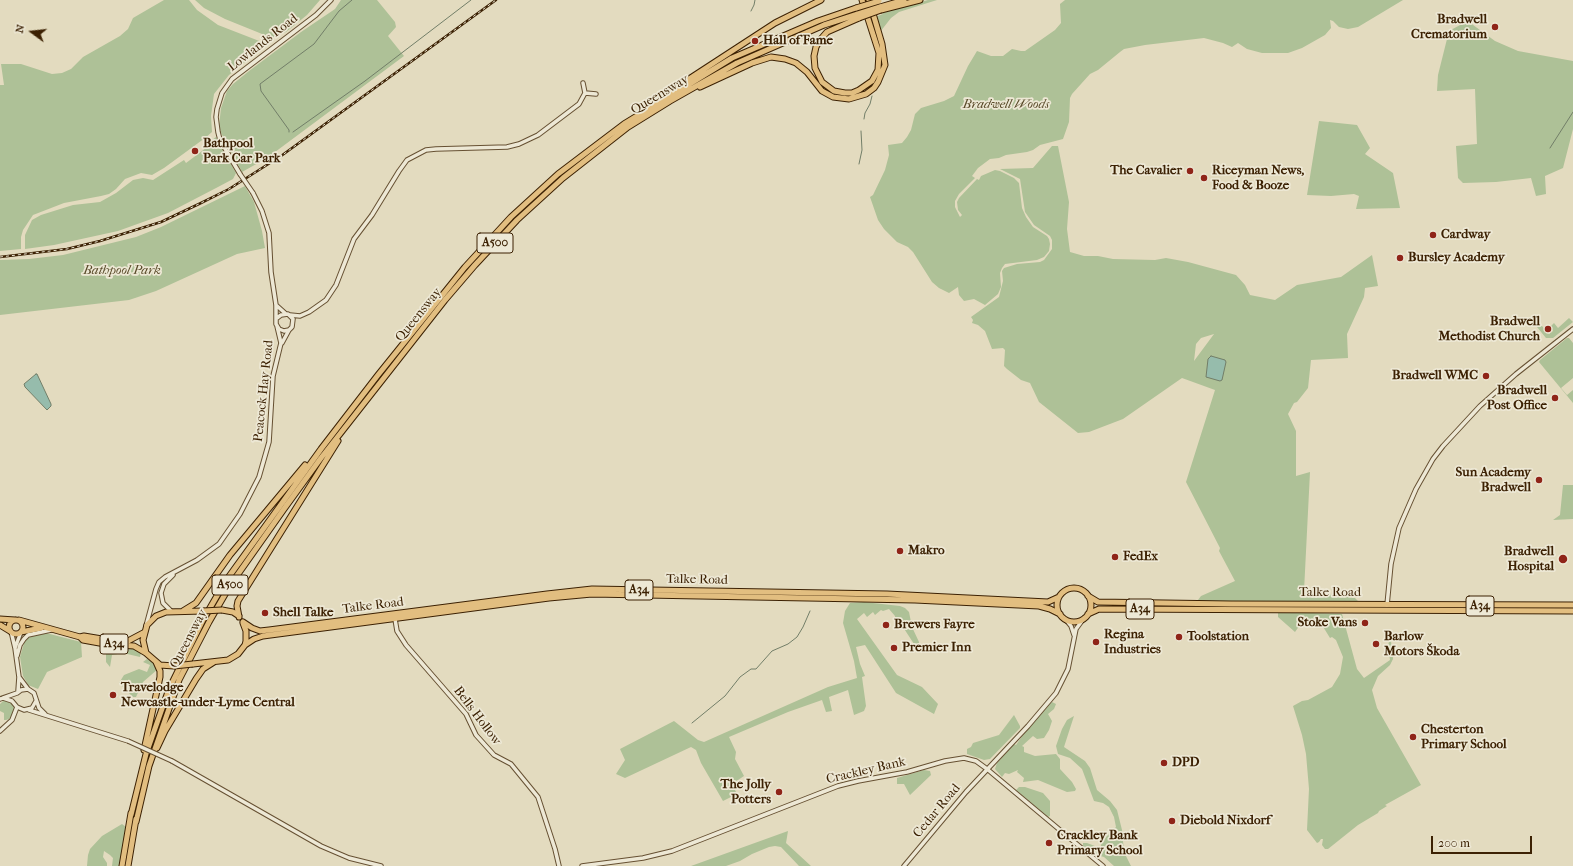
<!DOCTYPE html>
<meta charset="utf-8">
<style>
body{margin:0}
#map{position:relative;width:1573px;height:866px;overflow:hidden;background:#e3dbbf;font-family:"IM FELL French Canon",serif}
canvas{display:block}
.north{position:absolute;left:12px;top:12px;width:40px;height:40px;-webkit-text-stroke:3px #ede8d5;paint-order:stroke;rotate:285deg;font-size:11px;font-weight:700;line-height:16px;text-align:center;color:#3c2103}
.north::after{content:'';display:block;margin:auto;width:14px;height:18px;background:#3c2103;clip-path:polygon(50% 0,100% 100%,50% 72%,0 100%)}
.scale{position:absolute;left:1431px;top:836px;width:101px;height:18px;box-sizing:border-box;border:2px solid #3c2103;border-top:0;padding-left:5px;font-size:12px;line-height:14px;white-space:nowrap;color:#3c2103;-webkit-text-stroke:3px #ede8d5;paint-order:stroke}
</style>
<div id="map">
<canvas width="1573" height="866"></canvas>
<div class="north">N</div>
<div class="scale">200 m</div>
</div>
<script>
const g = document.querySelector('canvas').getContext('2d');
g.lineJoin = 'round';
function fill(path, color) { g.fillStyle = color; g.fill(path, 'evenodd'); }
const shape = rows => new Path2D(rows.map(r => 'M' + r).join(''));
function strokePath(path, color, width, dash) { g.strokeStyle = color; g.lineWidth = width; g.lineCap = dash ? 'butt' : 'round'; g.setLineDash(dash || []); g.stroke(path); }
function drawText(font, color, halo, rows, align = 'center') {
  g.font = font + ' "IM FELL French Canon",serif'; g.lineWidth = 3.5; g.setLineDash([]); g.textBaseline = 'middle'; g.strokeStyle = halo; g.fillStyle = color; for (const [text, x, y, turn = 0] of rows) {
    g.save(); g.translate(x, y); g.rotate((+turn || 0) * Math.PI / 180); g.textAlign = isNaN(turn) ? turn : align; if (halo) g.strokeText(text, 0, 0); g.fillText(text, 0, 0); g.restore();
  }
}
fill(shape([
 [164,0,189,0,197,10,218,25,267,44,229,75,214,94,211,116,212,132,205,138,164,168,152,175,141,173,125,179,116,189,109,194,101,196,64,203,33,215,23,230,21,237,21,249,0,251,0,85,4,85,1,64,21,64,52,74,62,73,71,69,83,57,120,36,128,29,133,18],
 [195,0,320,0,307,15,286,32,272,38,225,19,204,8],
 [341,0,377,0,395,22,396,27,388,36,404,56,267,158,242,172,221,133,219,126,221,108,227,91,233,84,249,71,301,32,335,9],
 [928,0,937,0,899,12,891,18,880,32,875,17,883,14,882,13],
 [1065,0,1403,0,1358,27,1348,29,1339,27,1333,21,1330,20,1331,28,1325,35,1302,48,1288,53,1262,53,1247,49,1238,43,1232,47,1223,43,1204,38,1145,45,1124,49,1120,52,1098,70,1090,74,1072,94,1070,98,1069,122,1063,139,1040,145,1033,150,1027,152,1006,155,999,158,990,159,978,168,972,176,975,178,959,194,955,201,955,207,960,217,962,215,958,210,957,202,959,198,977,179,979,180,981,176,995,170,1000,171,1014,178,1019,183,1022,208,1026,217,1033,227,1047,236,1049,239,1050,244,1049,251,1044,257,1037,260,1005,264,1002,268,1000,273,1001,287,998,294,985,305,974,299,964,301,959,295,958,287,949,293,939,288,932,282,913,252,908,247,897,242,884,229,878,220,870,197,873,195,885,170,889,155,888,145,902,143,907,137,911,130,915,114,921,108,944,101,954,96,968,66,977,51,991,56,1003,56,1012,49,1021,51,1025,51,1055,30,1061,23,1060,4],
 [1469,22,1495,41,1518,51,1573,61,1573,129,1563,168,1545,176,1546,194,1536,196,1531,178,1496,182,1463,183,1458,178,1456,146,1477,144,1475,89,1437,91,1438,75,1449,31,1462,24],
 [1319,121,1357,125,1370,148,1365,154,1393,173,1400,208,1356,209,1359,196,1354,194,1331,196,1307,195],
 [216,137,236,173,233,179,218,187,168,213,118,231,54,245,25,249,25,235,32,220,41,215,73,205,100,202,116,193,133,180,143,178,153,180,184,160,186,163,210,145,208,143],
 [1052,146,1058,146,1069,202,1067,229,1070,252,1084,256,1098,256,1113,259,1155,260,1166,258,1188,262,1236,275,1245,285,1250,295,1275,300,1297,285,1341,277,1372,255,1378,286,1365,288,1364,297,1347,334,1348,358,1311,360,1308,388,1297,402,1294,403,1288,414,1296,431,1296,476,1310,472,1304,591,1355,598,1358,601,1356,603,1350,601,1202,601,1198,600,1201,596,1235,581,1219,551,1220,548,1186,482,1215,390,1182,378,1123,419,1089,432,1078,433,1039,402,1030,383,1021,380,1007,369,1004,366,1005,350,1003,348,992,349,985,331,978,325,972,323,973,320,971,317,999,297,1003,281,1002,271,1004,268,1017,264,1040,262,1044,260,1052,249,1052,240,1050,236,1034,225,1025,212,1020,179,1000,169,1033,168],
 [1214,334,1194,361,1196,344,1201,338],
 [245,186,254,202,262,231,265,248,237,254,156,291,129,300,0,315,0,260,29,259,63,255,136,237,161,227],
 [1569,318,1573,322,1553,338,1546,338,1537,327,1538,326,1542,326,1549,334,1553,331,1550,327,1554,323,1558,328],
 [1567,338,1569,338,1573,343,1573,378,1561,388,1567,395,1573,390,1573,403,1539,362,1540,360],
 [1563,485,1573,485,1573,519,1553,520,1560,515],
 [864,602,900,606,905,608,909,612,912,627,919,642,919,645,916,648,913,645,914,644,901,624,897,624,895,622,895,616,889,609,883,611,881,610,875,615,873,612,867,617,864,613,857,619,897,675,922,687,938,704,934,714,896,693,865,645,856,647,860,664,865,676,862,677,866,706,864,711,854,715,848,690,829,697,832,711,826,712,822,700,788,712,729,737,736,752,735,759,744,776,732,784,737,794,723,801,701,763,696,750,691,747,625,778,616,774,625,760,620,749,674,721,698,740,704,742,828,687,857,678,854,661,843,623,845,611,850,603],
 [1283,612,1342,614,1357,669,1364,678,1390,660,1388,645,1389,642,1391,641,1393,659,1390,665,1378,676,1372,690,1377,708,1421,785,1385,805,1387,806,1379,811,1378,813,1358,825,1328,849,1325,849,1322,845,1323,839,1321,839,1319,842,1317,843,1307,830,1309,789,1306,754,1302,735,1293,706,1302,701,1308,700,1332,687,1340,674,1343,657,1336,640,1332,637,1330,638,1322,625,1302,622,1295,632,1278,617,1278,613],
 [46,633,81,642,82,657,47,672,38,689,28,685,26,681,23,676,20,657,25,640,33,635],
 [99,645,135,649,141,653,140,657,123,653,112,655,110,667,106,662,106,653,102,652],
 [147,659,155,663,158,669,143,682,136,697,133,697,119,683,124,675,139,669,147,672,150,665,143,662],
 [5,699,15,706,16,710,9,719,6,720,4,720,4,713,0,711,0,704],
 [1052,702,1056,704,1054,709,1048,714,1052,721,1049,730,1044,738,1037,739,1033,736,1022,746,1024,747,1024,752,1035,756,1056,754,1060,759,1060,769,1072,782,1076,789,1075,791,1067,792,1038,780,1023,782,1024,778,1017,772,1018,770,1009,774,1005,773,1002,777,995,769,997,763,1014,744,1016,745,1025,732],
 [1014,715,1020,726,1020,728,990,759,984,760,967,754,967,749,971,747,973,743,999,735],
 [1074,716,1064,747,1085,761,1090,768,1097,790,1110,801,1117,810,1122,830,1124,852,1131,866,1114,866,1104,857,1093,854,1083,846,1083,843,1087,843,1100,848,1103,840,1116,827,1114,817,1109,807,1103,803,1094,801,1082,769,1070,758,1058,754,1056,746,1062,729,1067,720],
 [924,770,930,771,931,775,910,795,904,784,897,784,897,778],
 [1019,787,1025,787,1043,793,1050,801,1050,816,1048,817,1016,790],
 [122,824,126,827,119,866,112,866,113,858,110,855,104,851,103,857,107,863,107,866,87,866,88,855,90,849,102,836],
 [788,831,786,843,811,866,799,866,781,847,775,846,769,847,752,854,740,861,726,866,691,866]
]), '#aec197');
const water = shape([
 [1211,356,1225,360,1226,362,1222,380,1220,381,1206,377,1208,359,1211,356],
 [36,374,37,374,51,404,51,406,47,410,25,387,24,384,36,374]
]);
fill(water, '#96bcac');
strokePath(water, '#727e68', 1);
strokePath(shape([
 [751,11,754,5,755,0],
 [864,119,865,113,870,104,872,96],
 [289,132,289,130,261,91,260,84,314,44,339,11,352,0],
 [293,132,365,81,471,0],
 [1550,148,1573,112],
 [859,164,862,150,861,131],
 [692,723,725,696,740,677,751,669,756,669,772,651,788,644,797,637,803,627,810,611]
]), '#727e68', 1);
const minor = shape([
 [585,93,596,94],
 [240,174,220,140,218,132,216,117,217,109,222,93,232,79,316,15,331,0],
 [253,193,262,211,269,233,271,272,276,305,276,324,279,329,284,331,289,330,292,327,293,319,288,314,281,315,277,318],
 [276,305,286,314],
 [290,315,300,316,309,312,326,300,336,285,354,239,372,215,399,171,407,160,426,150,436,149,507,147,519,144,538,135,579,104,585,93,583,83],
 [282,343,289,330],
 [1387,605,1391,564,1399,528,1416,489,1433,459,1443,446,1480,406,1516,374,1573,329],
 [171,611,163,603,161,593,164,584,173,575],
 [395,619,397,631,406,645,466,714,476,735,494,755,511,764,538,797,555,849,559,866],
 [1066,620,1071,626,1074,635],
 [146,626,156,589,159,582,165,577,197,560,219,544,240,514,259,477,269,442,273,376,281,343,277,326],
 [11,631,15,648,19,677,18,691],
 [15,648,21,632],
 [17,656,20,645,24,639,28,635,51,630],
 [19,677,28,689],
 [3,698,12,701,17,707,24,710,32,708,36,701],
 [0,699,17,693,21,690,28,689,34,693,39,708,45,714],
 [29,710,128,741],
 [0,731,12,720,17,707],
 [172,761,321,846,349,858,381,866],
 [582,866,643,858,672,851,838,786,858,781,907,772,945,761,964,758,976,761,987,769,1103,866],
 [904,866,966,792,1028,726,1056,693,1068,669,1076,629,1084,618]
]);
const highway = shape([
 [880,7,904,0],
 [881,10,920,0],
 [859,18,827,32,820,40,816,47,814,56,815,68,822,82,834,91,845,93,852,93,859,90,872,81,878,70,879,53,862,0],
 [700,87,752,63,771,57,785,59,796,63,807,72,822,91,833,97,849,99,866,94,874,88,878,82,885,65,882,44,869,0],
 [669,92,775,23,821,0],
 '1057 605a17 17 0 1 1 34 0a17 17 0 1 1-34 0Z',
 [1088,596,1098,602,1231,604,1573,605],
 [222,610,233,612,239,616],
 [183,611,196,603,230,555,305,465],
 [1088,614,1099,609,1573,611],
 [239,617,237,606,238,601,338,441],
 [0,619,15,620],
 '9 627a7 7 0 1 1 14 0a7 7 0 1 1-14 0Z',
 [19,620,80,637,83,640,105,644,134,646,146,653],
 [243,622,252,628,260,631,269,630,547,594,592,589,887,594,1048,602,1059,597],
 [0,625,10,631],
 [21,632,41,628],
 [80,637,84,636,108,640,128,641,145,632],
 [245,645,254,639,263,636,549,598,592,594,915,600,1039,606,1050,609,1060,614],
 [193,664,228,660,238,654,245,645,246,641,246,631,243,623],
 [174,666,160,665,146,653,143,640,147,625,156,616,166,612,203,611],
 [157,748,165,731,196,679,203,669,214,662],
 [144,750,160,677,160,671,156,662],
 [131,815,146,754,169,689,203,620,225,582,321,449,378,375,465,267,511,217,558,174,624,124,732,58,818,21,856,8],
 [136,822,149,766,179,680,209,622,231,584,284,509,321,458,445,300,475,265,517,220,563,178,628,127,670,101,737,63,824,25,858,14],
 [122,866,131,813],
 [128,866,136,819]
]);
strokePath(minor, '#665032', 5.5);
strokePath(highway, '#3c2103', 7);
strokePath(minor, '#ede8d5', 3.5);
strokePath(highway, '#e2be80', 5);
const rail = shape([
 [0,257,67,249,100,241,161,222,201,203,229,189,281,156,496,0]
]);
strokePath(rail, '#3c2103', 2.5);
strokePath(rail, '#ede8d5', 1, [3]);
const minorBridge = shape([
 [240,174,253,193],
 [128,741,172,761]
]);
const highwayBridge = shape([
 [856,8,879,1],
 [858,14,880,7],
 [859,18,881,10],
 [203,611,222,610],
 [174,666,193,664]
]);
strokePath(minorBridge, '#665032', 5.5, []);
strokePath(highwayBridge, '#3c2103', 7, []);
strokePath(minorBridge, '#ede8d5', 3.5);
strokePath(highwayBridge, '#e2be80', 5);
for (const [x, y, r, color] of [
 [1495,27,4,"#8f2418"],
 [755,41,4,"#8f2418"],
 [195,151,4,"#8f2418"],
 [1190,171,4,"#8f2418"],
 [1204,178,4,"#8f2418"],
 [1433,235,4,"#8f2418"],
 [1400,258,4,"#8f2418"],
 [1548,329,4,"#8f2418"],
 [1486,376,4,"#8f2418"],
 [1555,398,4,"#8f2418"],
 [1539,480,4,"#8f2418"],
 [900,551,4,"#8f2418"],
 [1115,557,4,"#8f2418"],
 [1563,559,5,"#8f2418"],
 [265,613,4,"#8f2418"],
 [1365,623,4,"#8f2418"],
 [886,625,4,"#8f2418"],
 [1179,637,4,"#8f2418"],
 [1096,642,4,"#8f2418"],
 [1376,644,4,"#8f2418"],
 [894,648,4,"#8f2418"],
 [113,695,4,"#8f2418"],
 [1413,737,4,"#8f2418"],
 [1164,763,4,"#8f2418"],
 [779,792,4,"#8f2418"],
 [1172,821,4,"#8f2418"],
 [1049,843,4,"#8f2418"]
]) { const dot = new Path2D(); dot.arc(x, y, r, 0, 2 * Math.PI); g.fillStyle = color; g.fill(dot); strokePath(dot, '#ede8d5', 1.5); }
for (const [x, y, w] of [
 [495,243,36],
 [230,585,36],
 [639,590,28],
 [1480,606,28],
 [1140,609,28],
 [114,644,28]
]) { const box = new Path2D(); box.roundRect(x - w / 2, y - 10, w, 20, 3); g.fillStyle = '#ede8d5'; g.fill(box); strokePath(box, '#3c2103', 1); }
drawText('bold 12px', '#3c2103', null, [
 ["A500",495,243],
 ["A500",230,585],
 ["A34",639,590],
 ["A34",1480,606],
 ["A34",1140,609],
 ["A34",114,644]
]);
drawText('bold 13px', '#3c2103', '#ede8d5', [
 ["Bradwell",1487,20,"right"],
 ["Crematorium",1487,35,"right"],
 ["Hall of Fame",763,41],
 ["Bathpool",203,144],
 ["Park Car Park",203,159],
 ["The Cavalier",1182,171,"right"],
 ["Riceyman News,",1212,171],
 ["Food & Booze",1212,186],
 ["Cardway",1441,235],
 ["Bursley Academy",1408,258],
 ["Bradwell",1540,322,"right"],
 ["Methodist Church",1540,337,"right"],
 ["Bradwell WMC",1478,376,"right"],
 ["Bradwell",1547,391,"right"],
 ["Post Office",1547,406,"right"],
 ["Sun Academy",1531,473,"right"],
 ["Bradwell",1531,488,"right"],
 ["Makro",908,551],
 ["Bradwell",1554,552,"right"],
 ["Hospital",1554,567,"right"],
 ["FedEx",1123,557],
 ["Shell Talke",273,613],
 ["Stoke Vans",1357,623,"right"],
 ["Brewers Fayre",894,625],
 ["Regina",1104,635],
 ["Industries",1104,650],
 ["Toolstation",1187,637],
 ["Barlow",1384,637],
 ["Motors Škoda",1384,652],
 ["Premier Inn",902,648],
 ["Travelodge",121,688],
 ["Newcastle-under-Lyme Central",121,703],
 ["Chesterton",1421,730],
 ["Primary School",1421,745],
 ["DPD",1172,763],
 ["The Jolly",771,785,"right"],
 ["Potters",771,800,"right"],
 ["Diebold Nixdorf",1180,821],
 ["Crackley Bank",1057,836],
 ["Primary School",1057,851]
], 'left');
drawText('13px', '#3c2103', '#ede8d5', [
 ["Lowlands Road",263,43,-38],
 ["Queensway",660,95,-31],
 ["Queensway",419,315,-51],
 ["Peacock Hay Road",264,391,-84],
 ["Talke Road",697,580,1],
 ["Talke Road",1330,593],
 ["Talke Road",373,606,-7],
 ["Queensway",189,639,-62],
 ["Bells Hollow",477,716,53],
 ["Crackley Bank",866,771,-13],
 ["Cedar Road",937,811,-50]
]);
drawText('italic 13px', '#584928', '#ede8d5', [
 ["Bradwell Woods",1006,105],
 ["Bathpool Park",122,271]
]);
</script>
